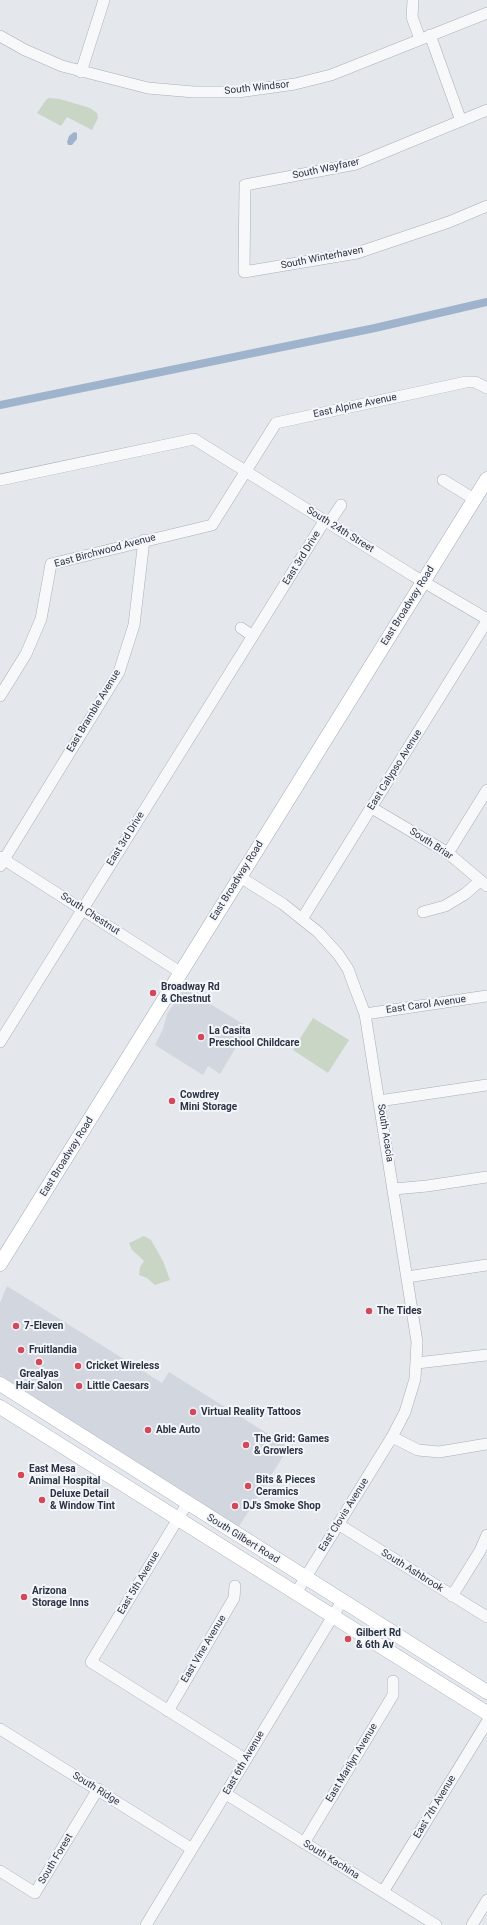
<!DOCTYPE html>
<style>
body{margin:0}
canvas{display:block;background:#e4e7ec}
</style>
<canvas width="487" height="1925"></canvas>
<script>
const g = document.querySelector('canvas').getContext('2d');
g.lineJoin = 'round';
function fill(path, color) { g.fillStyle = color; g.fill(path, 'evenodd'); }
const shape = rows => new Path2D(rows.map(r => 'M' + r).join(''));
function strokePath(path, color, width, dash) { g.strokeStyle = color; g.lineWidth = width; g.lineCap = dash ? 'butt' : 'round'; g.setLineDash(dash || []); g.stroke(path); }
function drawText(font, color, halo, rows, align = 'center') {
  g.font = font + ' Roboto,sans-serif'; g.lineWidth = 4; g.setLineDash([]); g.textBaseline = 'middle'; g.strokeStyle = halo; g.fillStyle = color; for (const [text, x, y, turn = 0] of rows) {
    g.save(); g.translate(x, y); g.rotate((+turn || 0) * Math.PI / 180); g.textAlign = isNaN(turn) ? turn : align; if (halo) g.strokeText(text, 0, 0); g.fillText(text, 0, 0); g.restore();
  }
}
fill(shape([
 [184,988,248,1027,220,1074,208,1066,203,1075,155,1045,163,1029,167,1014],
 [7,1286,162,1383,169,1372,289,1447,238,1528,0,1375,0,1303]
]), '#d2d6de');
fill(shape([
 [49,98,60,99,90,108,97,113,98,118,92,130,67,117,61,126,37,113,46,100],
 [313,1018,349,1040,328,1073,293,1050],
 [144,1236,151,1240,163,1261,170,1280,155,1285,147,1278,139,1275,140,1267,144,1261,132,1250,129,1243]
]), '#c9d6c5');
fill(shape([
 [74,132,77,133,77,139,72,145,68,145,67,142,69,136]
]), '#9fb4cc');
strokePath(shape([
 [0,405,375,328,487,302]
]), '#9fb4cc', 8);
const minor = shape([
 [413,0,412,17,420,39],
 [430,35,461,121],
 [0,36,25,50,62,66,148,88,194,92,238,92,295,84,331,75,487,13],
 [81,72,104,0],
 [487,110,356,164,245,185,244,272,357,253,449,222,487,206],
 [0,480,194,439,412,575,487,619],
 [443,480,474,499],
 [329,523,341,505],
 [241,628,253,636],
 [0,696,26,654,41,619,51,564,212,525,276,423,466,382,475,382,487,388],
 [372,808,448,853,487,886],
 [448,853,487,790],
 [0,857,180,972],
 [0,866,119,672,134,625,144,540],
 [240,877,283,904,318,932,338,954,348,969,355,988,365,1014,417,1342,415,1379,405,1412,392,1437,296,1593],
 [423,912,445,906,465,894,480,881],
 [302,919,487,621],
 [365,1014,487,996],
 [0,1042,325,520],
 [379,1101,487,1085],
 [394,1189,427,1186,487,1177],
 [407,1277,487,1265],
 [417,1363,487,1355],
 [392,1437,418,1450,439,1452,487,1444],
 [187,1504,91,1662,245,1759],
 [338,1524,487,1617],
 [452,1596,480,1551,487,1535],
 [168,1711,234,1598,235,1586],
 [0,1729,192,1849],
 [226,1794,436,1925],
 [304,1843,393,1695,393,1681],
 [0,1871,35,1893,98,1789],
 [383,1892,487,1722],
 [146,1925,342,1601],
 [472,1925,487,1900]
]);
const major = shape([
 [0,1264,487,479],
 [0,1384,487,1692],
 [0,1407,487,1713]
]);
strokePath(minor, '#a9aeb7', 12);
strokePath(major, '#a3abb8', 15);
strokePath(minor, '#f7f8fa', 11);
strokePath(major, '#fff', 14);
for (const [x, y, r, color] of [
 [153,993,4,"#d1495b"],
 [201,1037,4,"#d1495b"],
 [172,1101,4,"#d1495b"],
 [369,1311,4,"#d1495b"],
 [16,1326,4,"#d1495b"],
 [21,1350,4,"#d1495b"],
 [39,1362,4,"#d1495b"],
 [78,1366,4,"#d1495b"],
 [79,1386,4,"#d1495b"],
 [193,1412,4,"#d1495b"],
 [148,1430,4,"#d1495b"],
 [246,1445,4,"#d1495b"],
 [21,1475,4,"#d1495b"],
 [248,1486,4,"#d1495b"],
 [42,1500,4,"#d1495b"],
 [235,1506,4,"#d1495b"],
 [24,1597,4,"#d1495b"],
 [348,1639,4,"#d1495b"]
]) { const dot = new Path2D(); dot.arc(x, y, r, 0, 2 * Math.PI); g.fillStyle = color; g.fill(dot); strokePath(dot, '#f4f6f9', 1.5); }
drawText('10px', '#2b3445', '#f4f6f9', [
 ["South Windsor",257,88,-6],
 ["South Wayfarer",326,169,-12],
 ["South Winterhaven",322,258,-11],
 ["East Alpine Avenue",355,406,-12],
 ["South 24th Street",340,530,32],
 ["East Birchwood Avenue",105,551,-15],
 ["East 3rd Drive",302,558,-58],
 ["East Broadway Road",408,606,-58],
 ["East Bramble Avenue",94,711,-59],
 ["East Calypso Avenue",395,770,-58],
 ["East 3rd Drive",126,839,-58],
 ["South Briar",431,844,33],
 ["East Broadway Road",237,881,-58],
 ["South Chestnut",90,914,33],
 ["East Carol Avenue",426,1005,-8],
 ["South Acacia",385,1133,81],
 ["East Broadway Road",67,1157,-58],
 ["East Clovis Avenue",344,1515,-58],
 ["South Gilbert Road",243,1539,32],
 ["South Ashbrook",412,1571,32],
 ["East 5th Avenue",139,1583,-59],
 ["East Vine Avenue",204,1649,-59],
 ["East 6th Avenue",244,1763,-60],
 ["East Marilyn Avenue",352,1763,-59],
 ["South Ridge",96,1789,32],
 ["East 7th Avenue",435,1807,-59],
 ["South Forest",56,1859,-59],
 ["South Kachina",331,1860,32]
]);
drawText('bold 10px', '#2b3445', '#f4f6f9', [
 ["Broadway Rd",161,987],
 ["& Chestnut",161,999],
 ["La Casita",209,1031],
 ["Preschool Childcare",209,1043],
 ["Cowdrey",180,1095],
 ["Mini Storage",180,1107],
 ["The Tides",377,1311],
 ["7-Eleven",24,1326],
 ["Fruitlandia",29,1350],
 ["Cricket Wireless",86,1366],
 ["Grealyas",39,1374,"center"],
 ["Hair Salon",39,1386,"center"],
 ["Little Caesars",87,1386],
 ["Virtual Reality Tattoos",201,1412],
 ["Able Auto",156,1430],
 ["The Grid: Games",254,1439],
 ["& Growlers",254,1451],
 ["East Mesa",29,1469],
 ["Animal Hospital",29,1481],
 ["Bits & Pieces",256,1480],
 ["Ceramics",256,1492],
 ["Deluxe Detail",50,1494],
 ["& Window Tint",50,1506],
 ["DJ's Smoke Shop",243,1506],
 ["Arizona",32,1591],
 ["Storage Inns",32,1603],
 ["Gilbert Rd",356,1633],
 ["& 6th Av",356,1645]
], 'left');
</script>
